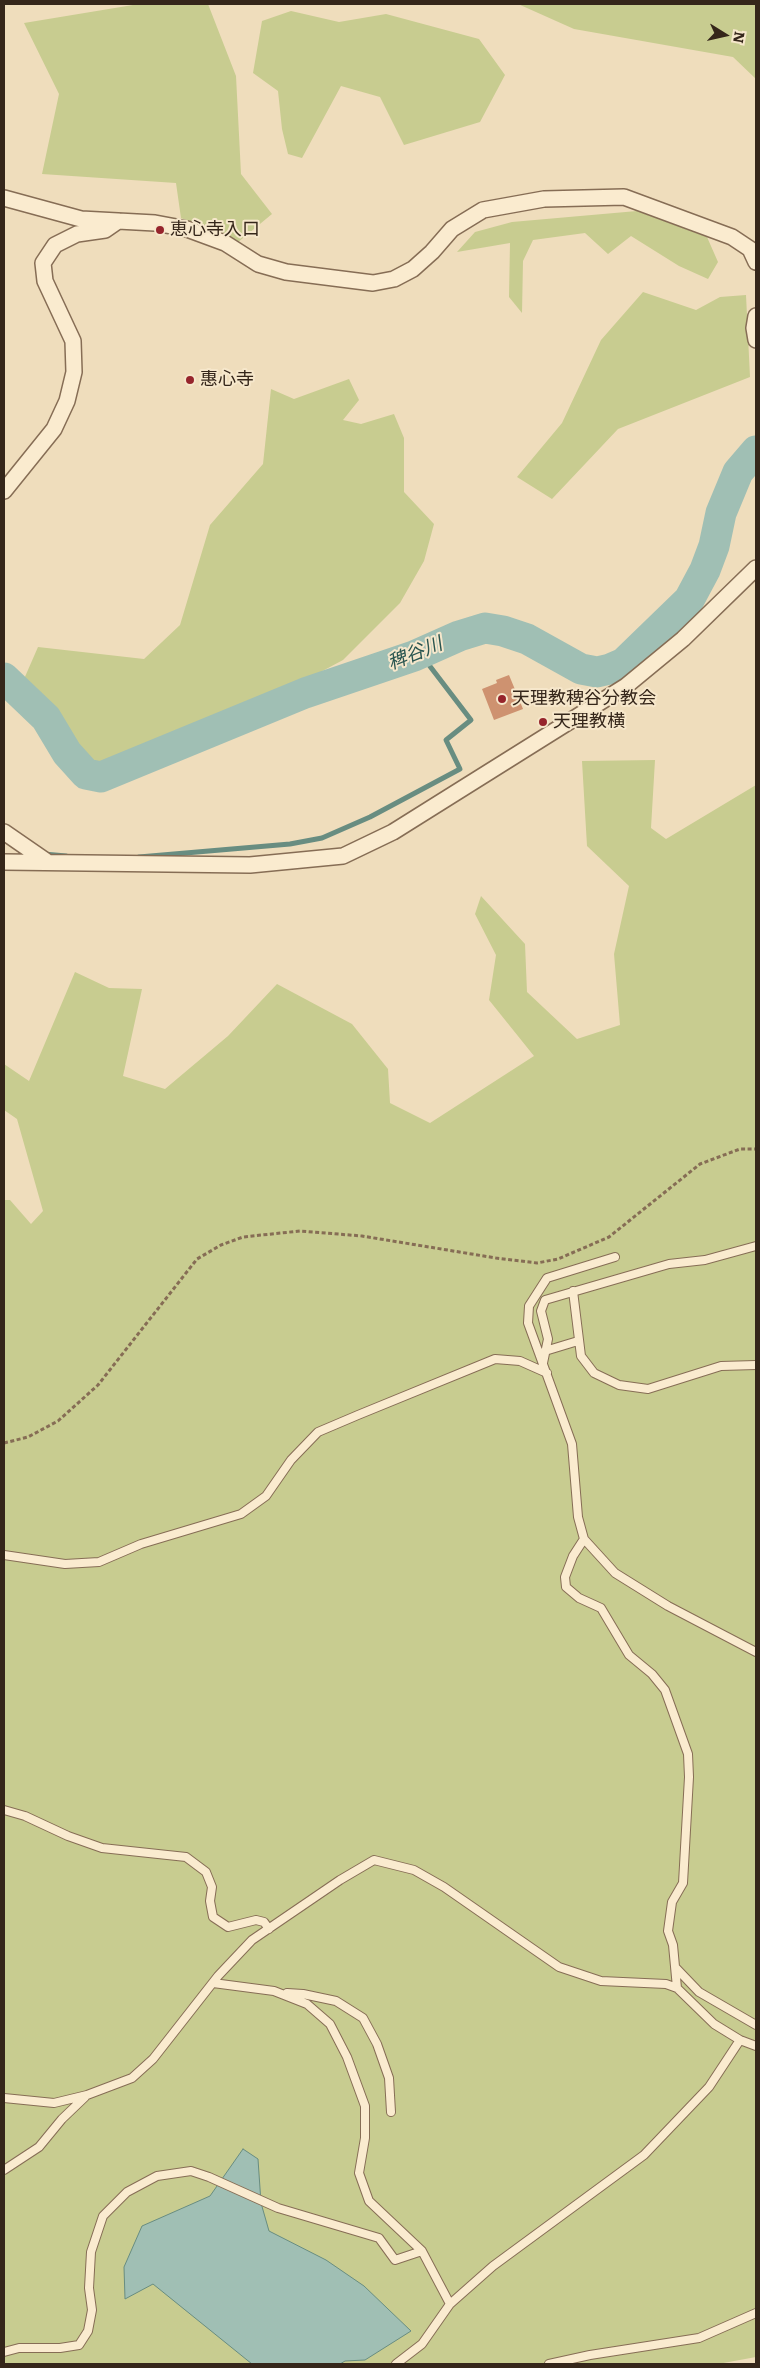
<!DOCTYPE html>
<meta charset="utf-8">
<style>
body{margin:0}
#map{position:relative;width:760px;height:2368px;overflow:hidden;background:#efddbc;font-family:Literata,serif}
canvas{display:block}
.frame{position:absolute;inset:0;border:5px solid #35261a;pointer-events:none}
.north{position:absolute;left:700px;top:10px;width:50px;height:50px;-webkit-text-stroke:4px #f6e7cb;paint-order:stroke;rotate:100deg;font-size:14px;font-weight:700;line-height:20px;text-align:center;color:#35261a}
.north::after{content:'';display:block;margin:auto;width:18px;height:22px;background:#35261a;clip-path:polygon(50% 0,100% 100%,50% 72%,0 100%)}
</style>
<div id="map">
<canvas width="760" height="2368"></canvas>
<div class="frame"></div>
<div class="north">N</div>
</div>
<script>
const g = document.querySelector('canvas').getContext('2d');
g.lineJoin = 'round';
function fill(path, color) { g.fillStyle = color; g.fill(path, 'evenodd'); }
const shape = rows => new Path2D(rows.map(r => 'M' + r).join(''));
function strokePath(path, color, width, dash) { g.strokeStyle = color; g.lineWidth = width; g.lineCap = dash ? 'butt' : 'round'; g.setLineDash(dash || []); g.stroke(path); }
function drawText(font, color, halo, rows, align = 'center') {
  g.font = font + ' Literata,"Noto Sans JP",serif'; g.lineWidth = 4; g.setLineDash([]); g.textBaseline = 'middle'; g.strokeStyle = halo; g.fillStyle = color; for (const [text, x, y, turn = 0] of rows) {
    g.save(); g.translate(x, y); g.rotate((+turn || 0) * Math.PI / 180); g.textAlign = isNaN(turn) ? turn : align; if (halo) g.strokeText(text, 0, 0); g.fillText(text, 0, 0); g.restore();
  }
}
fill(shape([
 [139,4,208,4,236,76,241,174,272,214,237,243,181,218,176,183,42,174,59,94,24,23],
 [518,4,756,4,756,79,733,57,574,29],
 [291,11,339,22,386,14,479,39,505,75,480,122,404,145,380,97,341,86,302,158,288,154,282,129,278,91,253,73,262,21],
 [637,211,707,237,718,262,708,279,679,266,631,236,608,254,585,233,533,240,523,261,522,313,509,297,510,243,457,252,475,232,512,222],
 [643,292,696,310,720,297,746,295,750,377,618,429,552,499,517,477,562,423,601,340],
 [349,379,359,400,343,420,361,424,394,414,404,438,404,492,434,524,424,561,400,603,343,660,300,683,183,736,113,772,65,743,24,679,38,647,144,659,180,625,210,525,263,464,271,389,294,399],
 [655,760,651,828,666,839,756,785,756,2357,718,2364,4,2364,4,1200,10,1200,31,1224,43,1211,17,1119,4,1110,4,1064,29,1081,75,972,109,988,142,989,123,1076,165,1089,228,1036,277,984,352,1024,388,1069,390,1103,430,1123,534,1056,489,1000,496,955,475,914,481,896,525,944,527,992,577,1039,620,1025,614,954,629,886,587,846,582,761]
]), '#c8cc90');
const water = shape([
 [243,2149,258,2159,261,2203,269,2231,326,2260,364,2286,411,2331,365,2360,345,2361,340,2364,252,2364,153,2284,125,2299,124,2267,142,2226,210,2196,243,2149]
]);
fill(water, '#a0bfb4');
strokePath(water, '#688d81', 1);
strokePath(shape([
 [44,854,66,856],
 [139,857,290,844,322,838,370,817,460,769,446,740,471,720,429,665,424,652]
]), '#688d81', 5);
strokePath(shape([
 [4,678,46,718,67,753,86,774,101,777,305,693,414,656,459,636,485,628,503,631,527,639,581,669,597,672,610,669,624,663,689,600,705,570,714,546,721,513,738,472,756,451]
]), '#a0bfb4', 31);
fill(shape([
 [509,675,523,709,494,720,482,689,497,683,496,680]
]), '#ce9270');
const lane = shape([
 [615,1257,547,1278,529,1306,528,1323,572,1444,578,1517,584,1539,615,1573,668,1606,756,1652],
 [573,1291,581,1356,594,1373,619,1385,648,1389,721,1366,756,1365],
 [545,1351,578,1341],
 [543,1363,548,1339,541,1311,545,1300,669,1264,705,1260,756,1246],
 [584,1539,573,1556,565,1577,566,1587,579,1598,601,1608,629,1655,652,1674,665,1690,688,1754,689,1777,683,1883,672,1902,668,1931,673,1945,677,1988],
 [4,1555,65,1564,99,1562,141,1544,241,1514,266,1496,291,1460,318,1432,358,1415,495,1359,520,1361,547,1373],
 [4,1810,25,1816,68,1836,102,1848,186,1857,206,1872,212,1887,210,1901,213,1917,228,1927,256,1920,264,1922,269,1929],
 [676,1968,699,1992,756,2025],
 [213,1983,274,1991,307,2004,330,2024,347,2057,365,2106,365,2138,359,2173,369,2201,422,2251,450,2304],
 [287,1993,303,1994,336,2001,363,2018,377,2044,389,2078,391,2112],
 [4,2098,54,2103,87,2095,132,2078,153,2059,218,1976,252,1940,340,1880,374,1860,414,1870,444,1887,559,1967,601,1981,666,1984,677,1988,714,2024,740,2040,756,2046],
 [4,2170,39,2147,62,2119,85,2097],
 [4,2352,19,2348,60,2348,79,2345,88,2331,92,2310,89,2288,91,2252,103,2216,127,2192,157,2176,191,2171,209,2177,278,2208,379,2238,395,2260,422,2251],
 [396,2364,422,2344,450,2304,493,2266,644,2155,709,2087,740,2040],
 [549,2364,590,2355,699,2338,756,2313]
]);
const street = shape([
 [4,198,81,219,155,223,187,229,225,243,258,264,286,272,373,283,394,279,413,269,432,252,452,229,483,210,544,199,624,197,732,237,750,249,756,262],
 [756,316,754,328,756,340],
 [4,491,54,429,67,401,74,372,73,341,45,281,43,263,55,245,77,234,105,230,118,221],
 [4,832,46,861],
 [4,862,250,865,343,856,393,832,626,686,683,639,756,568]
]);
strokePath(lane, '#866d55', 10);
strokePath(street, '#866d55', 18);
strokePath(shape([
 [4,1443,28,1437,58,1421,98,1385,197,1259,221,1245,243,1237,300,1231,362,1236,496,1258,537,1263,558,1259,609,1237,700,1164,740,1149,756,1149]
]), '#866d55', 3, [4, 2.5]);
strokePath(lane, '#faebcf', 8);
strokePath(street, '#faebcf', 15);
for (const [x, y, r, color] of [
 [160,230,5,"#96242b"],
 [190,380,5,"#96242b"],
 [502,699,5,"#96242b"],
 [543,722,5,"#96242b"]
]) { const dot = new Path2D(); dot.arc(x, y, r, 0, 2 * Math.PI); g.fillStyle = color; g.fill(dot); strokePath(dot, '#f6e7cb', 2); }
drawText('18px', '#35261a', '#f6e7cb', [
 ["恵心寺入口",170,230],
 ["惠心寺",200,380],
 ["天理教稗谷分教会",512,699],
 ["天理教横",553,722]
], 'left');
drawText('italic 19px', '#295550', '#f6e7cb', [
 ["稗谷川",415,654,-22]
]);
</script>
